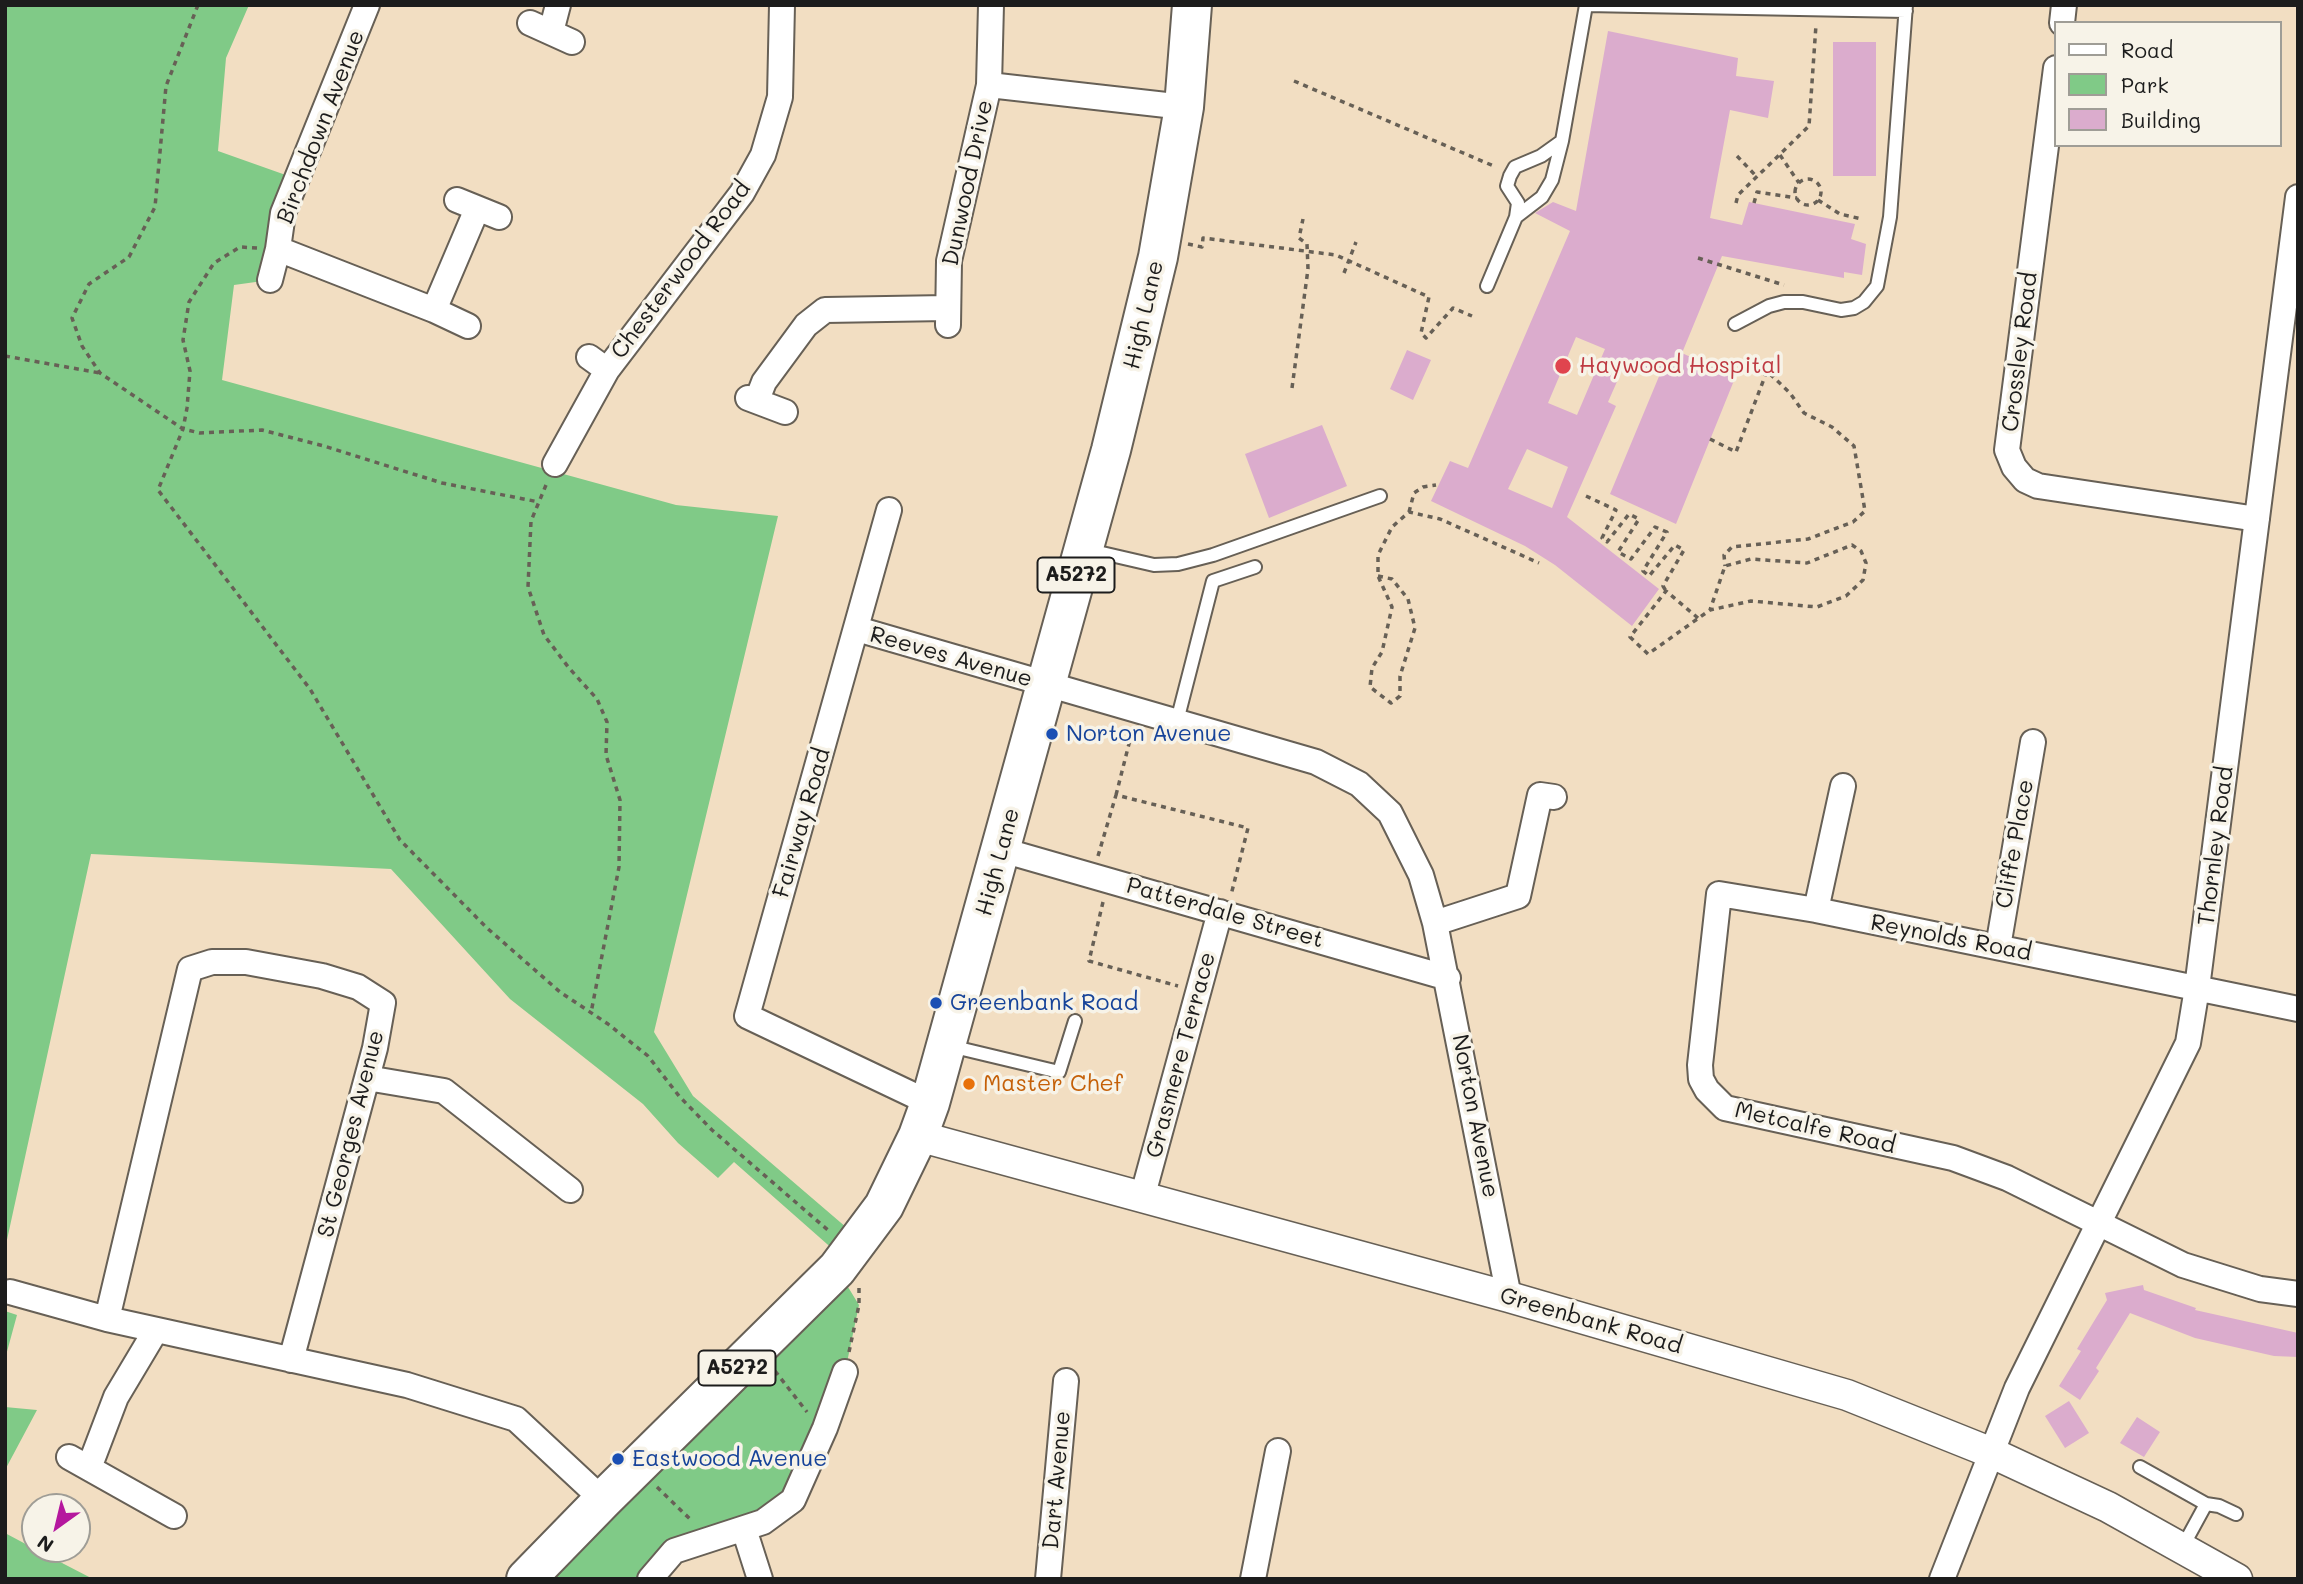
<!DOCTYPE html>
<style>
body{margin:0}
#map{position:relative;width:2303px;height:1584px;overflow:hidden;background:#f2dec2;font-family:Mali,sans-serif}
canvas{display:block}
.frame{position:absolute;inset:0;border:7px solid #1c1c1c;pointer-events:none}
.legend{position:absolute;left:2054px;top:21px;width:228px;height:126px;box-sizing:border-box;background:#f7f3e8;border:2px solid #9f9d96;margin:0;padding:9px 12px;list-style:none;font-size:21px;color:#1c1c1c}
.legend li{display:flex;align-items:center;gap:14px;height:35px}
.legend b{width:35px;border:2px solid #9f9d96}
.north{position:absolute;left:21px;top:1493px;width:70px;height:70px;box-sizing:border-box;background:#f7f3e8;border:2px solid #9f9d96;border-radius:50%;rotate:214deg;font-size:19px;font-weight:700;line-height:28px;text-align:center;color:#1c1c1c}
.north::after{content:'';display:block;margin:auto;width:24px;height:32px;background:#b5179e;clip-path:polygon(50% 0,100% 100%,50% 72%,0 100%)}
</style>
<div id="map">
<canvas width="2303" height="1584"></canvas>
<div class="frame"></div>
<ul class="legend">
<li><b style="height:9px;background:#fff"></b>Road</li>
<li><b style="height:19px;background:#80ca87"></b>Park</li>
<li><b style="height:19px;background:#dbaccd"></b>Building</li>
</ul>
<div class="north">N</div>
</div>
<script>
const g = document.querySelector('canvas').getContext('2d');
g.lineJoin = 'round';
function fill(path, color) { g.fillStyle = color; g.fill(path, 'evenodd'); }
const shape = rows => new Path2D(rows.map(r => 'M' + r).join(''));
function strokePath(path, color, width, dash) { g.strokeStyle = color; g.lineWidth = width; g.lineCap = dash ? 'butt' : 'round'; g.setLineDash(dash || []); g.stroke(path); }
function drawText(font, color, halo, rows, align = 'center') {
  g.font = font + ' Mali,sans-serif'; g.lineWidth = 7; g.setLineDash([]); g.textBaseline = 'middle'; g.strokeStyle = halo; g.fillStyle = color; for (const [text, x, y, turn = 0] of rows) {
    g.save(); g.translate(x, y); g.rotate((+turn || 0) * Math.PI / 180); g.textAlign = isNaN(turn) ? turn : align; if (halo) g.strokeText(text, 0, 0); g.fillText(text, 0, 0); g.restore();
  }
}
fill(shape([
 [5,5,249,5,226,58,218,151,297,179,270,280,234,285,222,380,676,505,778,516,654,1032,693,1096,861,1240,844,1259,734,1162,718,1178,678,1143,643,1104,510,999,391,869,91,854,5,1249],
 [837,1269,859,1305,845,1372,793,1500,674,1551,650,1579,526,1579],
 [5,1311,17,1315,5,1359],
 [5,1407,37,1410,5,1470],
 [5,1533,35,1549,93,1579,5,1579]
]), '#80ca87');
fill(shape([
 [1608,31,1738,58,1736,76,1774,81,1768,118,1730,110,1710,218,1742,225,1749,202,1855,224,1851,239,1866,244,1862,275,1844,272,1844,278,1722,256,1682,353,1735,378,1676,524,1610,494,1660,374,1627,359,1608,402,1616,406,1567,517,1659,589,1632,626,1555,565,1525,546,1431,501,1450,461,1468,468,1570,231,1535,213,1553,202,1576,211],
 [1576,337,1605,349,1577,415,1548,403],
 [1527,449,1568,467,1552,508,1508,489],
 [1833,42,1876,42,1876,176,1833,176],
 [1407,350,1431,360,1413,400,1390,389],
 [1322,425,1347,486,1269,518,1245,454],
 [2143,1285,2144,1290,2196,1308,2195,1310,2298,1333,2298,1357,2274,1356,2195,1338,2130,1313,2096,1368,2099,1371,2080,1400,2059,1386,2081,1351,2077,1349,2107,1300,2105,1293],
 [2069,1401,2089,1433,2065,1448,2045,1416],
 [2137,1417,2160,1432,2144,1457,2120,1443]
]), '#dbaccd');
const service = shape([
 [1586,5,1906,11],
 [1516,217,1542,197,1552,180,1562,141,1586,5],
 [1487,286,1516,217,1518,203,1507,186,1510,176,1515,167,1541,156,1562,141],
 [1735,324,1769,306,1784,302,1803,302,1841,310,1854,308,1864,302,1877,286,1890,217,1906,5],
 [1089,550,1154,565,1178,564,1213,555,1380,496],
 [1177,721,1213,581,1255,567],
 [950,1046,1059,1072,1075,1021],
 [2140,1467,2206,1504],
 [2182,1548,2206,1504,2219,1506,2236,1514]
]);
const minor = shape([
 [530,23,572,42],
 [2062,23,2064,5],
 [551,32,558,5],
 [2056,68,2007,450,2014,467,2025,480,2038,486,2257,519],
 [989,85,991,5],
 [457,200,499,217],
 [278,249,434,310,468,326],
 [270,280,278,249,283,213,367,5],
 [434,310,477,209],
 [948,325,949,261,989,85,1184,107],
 [589,357,607,370],
 [748,398,785,412],
 [757,400,764,382,806,325,825,310,947,308],
 [555,464,607,370,742,193,763,155,780,97,782,5],
 [889,510,747,1016,930,1103],
 [857,629,1316,762,1359,784,1390,813,1421,875,1435,923,1509,1297],
 [1002,850,1448,978],
 [1816,910,1843,786],
 [1435,923,1518,896,1540,795,1554,797],
 [1998,947,2033,742],
 [2298,1009,1816,910,1719,894,1700,1065,1701,1079,1707,1090,1725,1108,1953,1158,2007,1178,2183,1265,2260,1289,2298,1294],
 [367,1078,444,1091,570,1190],
 [1142,1198,1220,912],
 [10,1292,107,1319,407,1385,516,1419,603,1500],
 [107,1319,190,969,212,962,246,962,322,976,358,987,383,1003,375,1048,291,1360],
 [69,1457,174,1516],
 [89,1468,116,1397,156,1330],
 [744,1529,760,1579],
 [650,1579,674,1551,763,1522,793,1500,825,1428,845,1372],
 [1048,1579,1066,1381],
 [1253,1579,1278,1451],
 [1942,1579,2017,1388,2188,1043,2197,988,2298,197]
]);
const tertiary = shape([
 [918,1136,1509,1297,1847,1395,1992,1453,2108,1507,2237,1579]
]);
const primary = shape([
 [526,1579,603,1500,837,1269,884,1206,918,1136,930,1103,1111,450,1158,257,1184,107,1192,5]
]);
strokePath(service, '#676056', 16);
strokePath(minor, '#676056', 28);
strokePath(tertiary, '#676056', 33);
strokePath(primary, '#676056', 42);
strokePath(shape([
 [198,5,166,86,155,207,129,257,89,284,72,318,82,346,100,373,183,429,200,433,262,430,324,446,442,483,539,502],
 [1294,81,1496,167],
 [1780,155,1799,183],
 [1737,156,1757,177],
 '1795 192a13 13 0 1 1 26 0a13 13 0 1 1-26 0Z',
 [1818,200,1840,214,1862,219],
 [1736,203,1738,195,1809,126,1816,25],
 [1754,203,1757,192,1797,198],
 [1188,244,1202,247,1203,238,1336,255,1429,297,1421,333,1426,338,1453,308,1472,316],
 [257,248,240,247,214,263,189,302,183,340,190,371,187,408,183,429,158,490,310,689,400,840,487,928,560,992,608,1024,648,1056,679,1096,712,1130,829,1231],
 [1698,258,1784,285],
 [1344,273,1356,242],
 [5,356,100,373],
 [1292,388,1308,269,1307,244,1299,238,1303,219],
 [1710,439,1736,452,1767,371,1790,393,1804,413,1832,427,1854,446,1865,511,1853,522,1808,539,1732,547,1724,555,1725,566],
 [546,485,531,521,528,587,544,635,569,668,597,699,607,722,606,755,620,800,619,867,591,1013],
 [1586,496,1616,510,1602,538,1607,542,1629,514,1639,519,1618,552,1631,559,1655,527,1667,532,1643,571,1649,576,1675,545,1684,550,1663,586,1666,591],
 [1409,512,1414,493,1423,487,1436,485],
 [1378,576,1392,579,1408,599,1415,628,1400,676,1400,696,1391,703,1370,687,1372,668,1382,652,1392,607,1378,576,1378,555,1392,527,1409,512,1440,519,1539,563],
 [1698,618,1666,591,1630,637,1648,654,1710,610,1751,601,1817,607,1846,596,1863,580,1866,563,1861,551,1852,545,1807,563,1751,559,1725,566,1710,610],
 [1116,795,1132,732],
 [1098,856,1116,795,1248,828,1231,895],
 [1103,902,1089,961,1178,986],
 [849,1352,859,1305,859,1288],
 [775,1371,807,1412],
 [657,1487,692,1521]
]), '#676056', 3.5, [5, 5]);
strokePath(service, '#fff', 12);
strokePath(minor, '#fff', 24);
strokePath(tertiary, '#fff', 30);
strokePath(primary, '#fff', 38);
for (const [x, y, r, color] of [
 [1563,366,9,"#e0444e"],
 [1052,734,7,"#1a4fb4"],
 [936,1003,7,"#1a4fb4"],
 [969,1084,7,"#e8710a"],
 [618,1459,7,"#1a4fb4"]
]) { const dot = new Path2D(); dot.arc(x, y, r, 0, 2 * Math.PI); g.fillStyle = color; g.fill(dot); strokePath(dot, '#f7f3e8', 2.5); }
for (const [x, y, w] of [
 [1076,575,77],
 [737,1368,77]
]) { const box = new Path2D(); box.roundRect(x - w / 2, y - 17.5, w, 35, 5); g.fillStyle = '#f7f3e8'; g.fill(box); strokePath(box, '#1c1c1c', 2); }
drawText('bold 21px', '#1c1c1c', null, [
 ["A5272",1076,575],
 ["A5272",737,1368]
]);
drawText('23px', '#1c1c1c', '#f7f3e8', [
 ["Birchdown Avenue",321,127,-69],
 ["Dunwood Drive",968,183,-78],
 ["Chesterwood Road",681,270,-53],
 ["High Lane",1144,315,-77],
 ["Crossley Road",2020,352,-83],
 ["Reeves Avenue",951,657,16],
 ["Fairway Road",802,823,-74],
 ["Cliffe Place",2015,844,-80],
 ["Thornley Road",2216,846,-83],
 ["High Lane",998,862,-75],
 ["Patterdale Street",1225,913,16],
 ["Reynolds Road",1951,938,11],
 ["Grasmere Terrace",1181,1055,-75],
 ["Norton Avenue",1475,1116,79],
 ["Metcalfe Road",1815,1128,13],
 ["St Georges Avenue",351,1134,-76],
 ["Greenbank Road",1591,1321,16],
 ["Dart Avenue",1057,1480,-85]
]);
drawText('23px', '#be3a42', '#f7f3e8', [
 ["Haywood Hospital",1579,366]
], 'left');
drawText('23px', '#164399', '#f7f3e8', [
 ["Norton Avenue",1066,734],
 ["Greenbank Road",950,1003],
 ["Eastwood Avenue",632,1459]
], 'left');
drawText('23px', '#c56008', '#f7f3e8', [
 ["Master Chef",983,1084]
], 'left');
</script>
